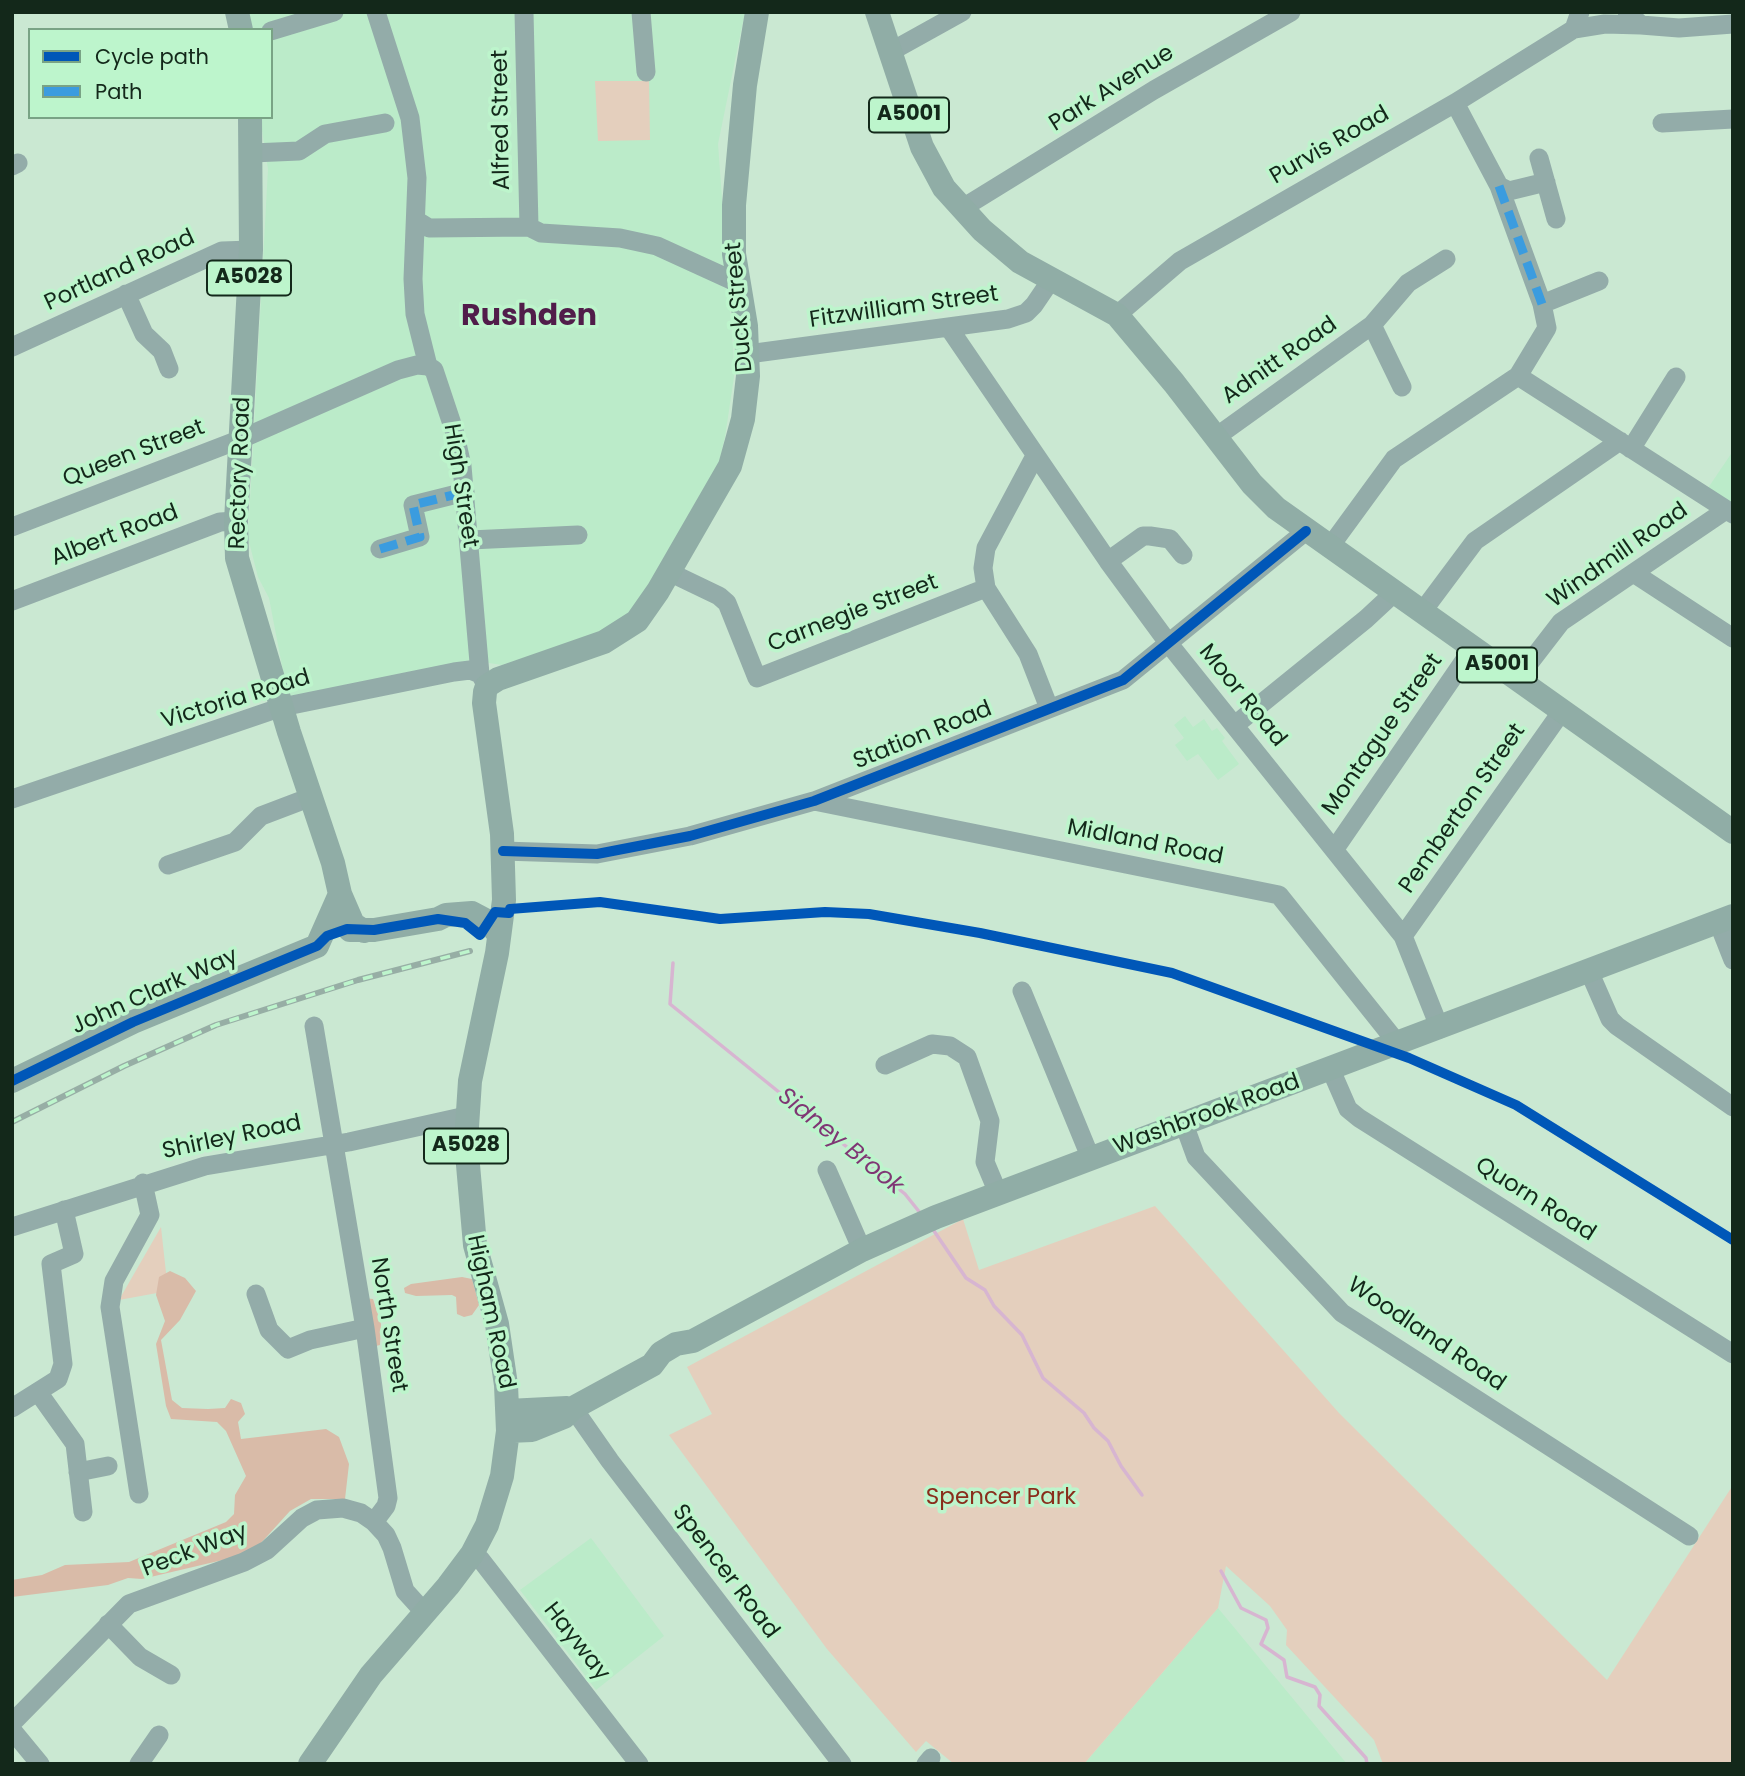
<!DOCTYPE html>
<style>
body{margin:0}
#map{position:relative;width:1745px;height:1776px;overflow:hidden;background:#cae8d2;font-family:Poppins,sans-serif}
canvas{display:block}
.frame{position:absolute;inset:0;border:14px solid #13281a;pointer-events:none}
.legend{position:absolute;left:28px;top:28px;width:245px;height:91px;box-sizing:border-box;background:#bdf5cc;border:2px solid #79a385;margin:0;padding:9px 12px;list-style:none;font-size:21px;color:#13281a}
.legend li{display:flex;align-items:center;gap:14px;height:35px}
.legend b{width:35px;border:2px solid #79a385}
</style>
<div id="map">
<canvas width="1745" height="1776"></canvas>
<div class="frame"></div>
<ul class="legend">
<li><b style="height:9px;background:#0057b8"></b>Cycle path</li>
<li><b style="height:9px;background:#3b9cdf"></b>Path</li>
</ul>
</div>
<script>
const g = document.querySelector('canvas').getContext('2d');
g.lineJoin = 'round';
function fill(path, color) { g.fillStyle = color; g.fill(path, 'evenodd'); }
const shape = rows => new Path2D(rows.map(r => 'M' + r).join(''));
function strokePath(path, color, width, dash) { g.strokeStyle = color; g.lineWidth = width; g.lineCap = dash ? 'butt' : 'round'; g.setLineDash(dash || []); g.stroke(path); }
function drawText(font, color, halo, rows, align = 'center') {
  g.font = font + ' Poppins,sans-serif'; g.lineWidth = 7; g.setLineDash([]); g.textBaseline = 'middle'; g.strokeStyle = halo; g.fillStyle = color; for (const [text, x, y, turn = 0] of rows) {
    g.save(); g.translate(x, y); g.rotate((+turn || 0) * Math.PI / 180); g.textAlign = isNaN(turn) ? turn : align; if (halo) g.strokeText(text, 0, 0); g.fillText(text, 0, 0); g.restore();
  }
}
fill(shape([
 [244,12,745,12,718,144,733,348,734,377,725,437,718,466,640,610,607,631,502,665,470,660,288,697,269,598,258,577,248,538,268,169,260,117,271,117,271,30,247,30],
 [1733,451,1733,504,1708,488],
 [1185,716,1193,727,1204,719,1212,731,1217,728,1225,738,1222,741,1239,764,1218,780,1198,754,1187,761,1175,745,1184,738,1174,725],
 [591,1538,664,1636,596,1690,520,1590],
 [1218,1608,1347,1764,1084,1764]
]), '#bbebc9');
fill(shape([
 [595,81,649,81,650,140,598,141],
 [1155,1206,1339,1413,1607,1680,1733,1485,1733,1764,1383,1764,1374,1740,1286,1645,1287,1630,1270,1606,1226,1566,1218,1608,1084,1764,954,1764,926,1741,916,1752,827,1649,669,1435,712,1414,687,1367,963,1219,979,1270],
 [161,1227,168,1291,119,1300]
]), '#e4cfbd');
fill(shape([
 [170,1271,185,1278,196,1291,180,1320,161,1340,172,1400,182,1408,208,1409,225,1408,231,1399,241,1403,245,1414,238,1422,241,1439,326,1429,339,1437,349,1464,345,1499,311,1499,290,1511,260,1544,244,1555,142,1579,128,1578,108,1585,12,1597,12,1580,42,1575,65,1565,129,1562,226,1522,234,1514,235,1495,246,1476,226,1431,217,1422,171,1419,166,1406,156,1344,165,1321,156,1295,159,1277],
 [462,1277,472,1279,479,1305,472,1315,464,1317,457,1314,456,1297,452,1295,416,1296,405,1293,404,1288,411,1284],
 [363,1298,373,1299,381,1324,380,1345,376,1346]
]), '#d9bba8');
strokePath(shape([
 [673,963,670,1004,905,1194,921,1214],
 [932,1228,966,1278,985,1290,994,1306,1022,1335,1043,1378,1084,1413,1094,1428,1108,1441,1121,1466,1142,1495],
 [1221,1571,1241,1608,1266,1620,1268,1628,1261,1644,1284,1660,1287,1677,1315,1687,1320,1695,1319,1706,1366,1758,1367,1764]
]), '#d7b5d1', 3.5);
strokePath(shape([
 [376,12,410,118,417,178,413,279,415,314,428,366,434,370,454,430,462,466,480,674,487,686],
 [524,12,529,227],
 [641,12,646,72],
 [1627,12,1641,25,1679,28,1733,24],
 [1574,29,1605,24,1641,25],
 [271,31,334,12],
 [890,52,962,12],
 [1455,103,1499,186,1509,191,1546,182],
 [1662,123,1733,119],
 [252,153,299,151,325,134,385,123],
 [1539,158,1556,219],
 [12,166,18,163],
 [1499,186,1542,304],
 [961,209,1154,90,1291,12],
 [416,220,429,228,529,227,541,233,620,238,657,246,738,283],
 [126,294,144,334,162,351,169,369],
 [1117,315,1180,261,1455,103,1574,29,1580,12],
 [1372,325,1402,387],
 [949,328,1108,561,1169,644,1403,936,1440,1029],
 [12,347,222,251,251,250],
 [748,354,1008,319,1026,313,1034,305,1051,280],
 [1518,376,1733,514],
 [1216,437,1372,325,1408,283,1446,259],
 [1631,449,1676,377],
 [1035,456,986,548,983,568,986,588,1028,654,1049,708],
 [12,527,241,439,398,370,417,365,428,366],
 [470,540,578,535],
 [1329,548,1394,459,1518,376,1547,328,1542,304,1599,281],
 [380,549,420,537,413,505,465,492],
 [1108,561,1143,536,1150,536,1170,539,1183,555],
 [669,572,719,596,727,603,757,678,986,588],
 [1635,574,1733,638],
 [12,601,220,522,236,521],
 [1422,612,1475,541,1620,441],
 [1517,679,1561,622,1726,510],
 [1235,725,1366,619,1394,593],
 [12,799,282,707,454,672,470,670,480,674],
 [814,801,1279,895,1398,1044],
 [1334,850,1473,648],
 [503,851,597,854,690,836,814,801,1123,680,1306,531],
 [168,865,235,842,261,816,311,797],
 [1718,922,1733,960],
 [1403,936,1562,711],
 [1589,971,1610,1019,1617,1026,1733,1107],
 [1022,991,1091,1159],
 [314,1026,365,1328,388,1498,386,1506,374,1522],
 [885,1065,932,1044,950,1046,967,1057,990,1121,985,1162,998,1193],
 [1331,1070,1348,1109,1359,1118,1733,1354],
 [1184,1124,1196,1157,1342,1313,1689,1536],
 [827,1170,862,1250],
 [12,1227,205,1166,349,1142,466,1116],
 [256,1294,269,1330,288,1349,310,1340,365,1328],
 [38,1392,75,1444,83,1512],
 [12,1408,58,1379,63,1364,51,1264,74,1254,64,1210],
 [573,1408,610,1461,842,1764],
 [78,1472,108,1466],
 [139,1494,110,1307,114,1281,150,1215,143,1183],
 [472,1554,481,1560,639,1764],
 [108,1624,140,1657,171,1675],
 [12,1723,129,1604,244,1562,267,1550,302,1518,317,1510,343,1508,361,1513,374,1522,386,1535,392,1548,405,1591,425,1613],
 [12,1730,40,1764],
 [139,1764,159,1735],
 [926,1764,931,1758]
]), '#93aca9', 19);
strokePath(shape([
 [237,12,241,30],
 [877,12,922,147,944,188,982,230,1020,262,1117,315,1174,383,1252,484,1276,508,1733,832],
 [250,117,251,250,236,521,237,558,289,732,333,863,340,894,353,924,364,931],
 [350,930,374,930,438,919,446,915,472,913,489,922,499,935],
 [12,1081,133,1022,317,946,340,894],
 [508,1411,567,1408],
 [508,1431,532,1430,564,1417,573,1408,652,1365,661,1353,676,1344,693,1341,862,1250,936,1217,1733,916],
 [310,1764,371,1675,448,1586,472,1554,487,1525,502,1476,508,1431,506,1385,497,1324,475,1245,466,1142,470,1081,497,953,504,900,502,834,484,703,485,692,487,686,498,679,604,642,637,621,658,591,730,466,743,419,748,376,746,326,734,254,734,205,745,85,757,12]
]), '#90ada6', 24);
const rail = shape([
 [12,1122,124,1066,216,1025,358,980,470,951]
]);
strokePath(rail, '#97aea5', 6);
strokePath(rail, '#bdf5cc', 3.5, [10]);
strokePath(shape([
 [1499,186,1542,304],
 [380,549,420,537,413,505,465,492]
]), '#3b9cdf', 9, [18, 9]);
strokePath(shape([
 [503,851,597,854,690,836,814,801,1123,680,1306,531],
 [12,1081,133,1022,317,946,327,936,347,929,374,930,438,919,465,923,480,935,495,912,509,913,510,909,600,902,720,919,825,912,869,914,980,933,1172,973,1409,1058,1516,1105,1733,1240]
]), '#0057b8', 10);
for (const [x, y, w] of [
 [909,115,80],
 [249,278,84],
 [1497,665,80],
 [466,1146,84]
]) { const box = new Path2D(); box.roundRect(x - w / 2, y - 17.5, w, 35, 5); g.fillStyle = '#bdf5cc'; g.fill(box); strokePath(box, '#13281a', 2); }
drawText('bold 21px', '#13281a', null, [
 ["A5001",909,115],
 ["A5028",249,278],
 ["A5001",1497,665],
 ["A5028",466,1146]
]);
drawText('23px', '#13281a', '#bdf5cc', [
 ["Park Avenue",1112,89,-32],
 ["Alfred Street",502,120,-91],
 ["Purvis Road",1330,146,-30],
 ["Portland Road",120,271,-25],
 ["Duck Street",740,307,-95],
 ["Fitzwilliam Street",904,308,-8],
 ["Adnitt Road",1280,361,-35],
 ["Queen Street",134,454,-21],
 ["Rectory Road",241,473,-88],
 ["High Street",460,486,81],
 ["Albert Road",115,536,-21],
 ["Windmill Road",1618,556,-35],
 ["Carnegie Street",853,614,-21],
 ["Moor Road",1242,696,51],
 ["Victoria Road",236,700,-17],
 ["Montague Street",1383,735,-55],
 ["Station Road",923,736,-22],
 ["Pemberton Street",1463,809,-55],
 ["Midland Road",1145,843,11],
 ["John Clark Way",155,992,-24],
 ["Washbrook Road",1207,1115,-20],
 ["Shirley Road",232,1138,-12],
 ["Quorn Road",1535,1200,32],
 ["Higham Road",490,1312,78],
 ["North Street",388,1325,81],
 ["Woodland Road",1426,1335,34],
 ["Peck Way",195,1551,-21],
 ["Spencer Road",725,1572,53],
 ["Hayway",576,1642,52]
]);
drawText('23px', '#892e1c', '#bdf5cc', [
 ["Spencer Park",1001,1498]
]);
drawText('italic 24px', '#7f3774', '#bdf5cc', [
 ["Sidney Brook",840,1142,39]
]);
drawText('bold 30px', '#511d4a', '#bdf5cc', [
 ["Rushden",529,317]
]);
</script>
